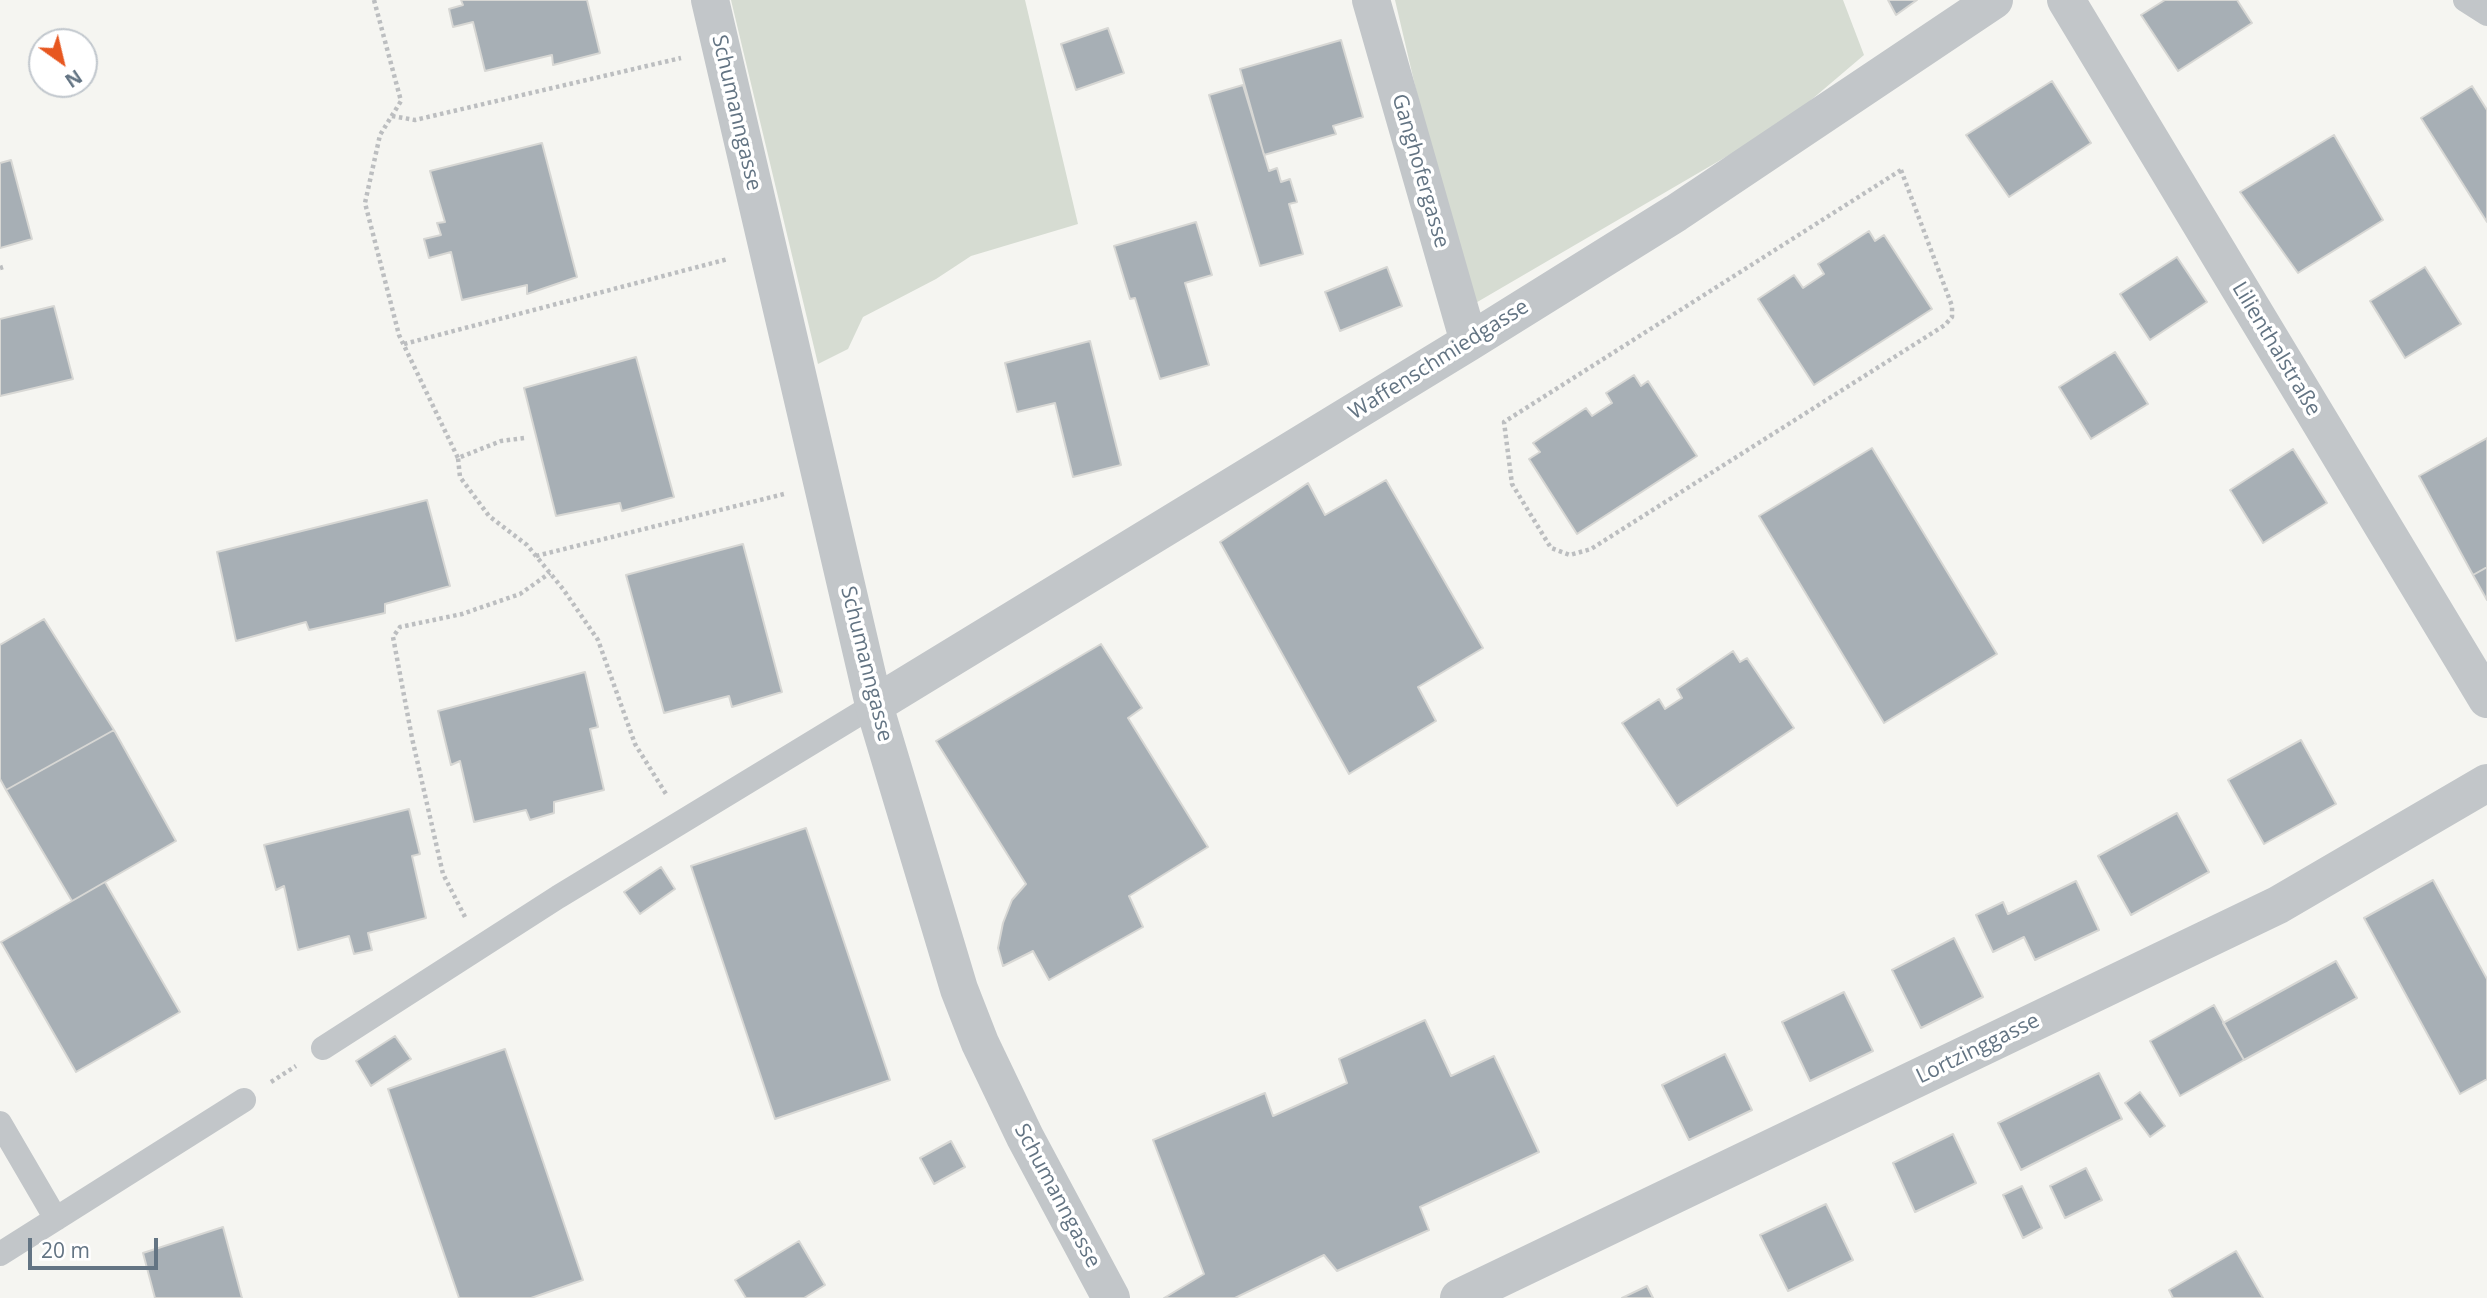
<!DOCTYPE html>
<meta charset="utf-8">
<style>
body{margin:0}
#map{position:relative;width:2487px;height:1298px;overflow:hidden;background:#f5f5f1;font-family:"Open Sans",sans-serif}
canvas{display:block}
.north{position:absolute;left:28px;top:28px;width:70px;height:70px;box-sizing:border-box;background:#fff;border:2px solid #c1c7cd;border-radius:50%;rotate:146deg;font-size:19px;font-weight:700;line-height:28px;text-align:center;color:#637483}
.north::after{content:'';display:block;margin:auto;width:24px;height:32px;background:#e75720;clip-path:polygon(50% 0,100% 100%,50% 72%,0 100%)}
.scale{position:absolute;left:28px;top:1238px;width:130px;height:32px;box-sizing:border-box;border:4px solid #637483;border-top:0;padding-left:9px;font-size:21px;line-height:24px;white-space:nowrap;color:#637483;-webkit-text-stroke:5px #fff;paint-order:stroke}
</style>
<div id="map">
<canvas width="2487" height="1298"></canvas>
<div class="north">N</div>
<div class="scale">20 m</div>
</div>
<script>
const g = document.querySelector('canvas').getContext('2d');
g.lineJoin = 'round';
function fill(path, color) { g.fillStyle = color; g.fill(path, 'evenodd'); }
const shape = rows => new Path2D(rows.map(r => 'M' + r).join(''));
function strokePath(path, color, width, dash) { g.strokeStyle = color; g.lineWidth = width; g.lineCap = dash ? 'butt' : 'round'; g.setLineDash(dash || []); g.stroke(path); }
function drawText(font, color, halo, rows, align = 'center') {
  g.font = font + ' "Open Sans",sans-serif'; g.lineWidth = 7; g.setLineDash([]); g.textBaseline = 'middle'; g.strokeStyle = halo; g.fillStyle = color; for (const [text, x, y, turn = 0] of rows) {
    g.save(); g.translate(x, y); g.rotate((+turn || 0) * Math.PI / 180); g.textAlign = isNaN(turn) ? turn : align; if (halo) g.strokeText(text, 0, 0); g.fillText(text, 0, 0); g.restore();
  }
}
fill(shape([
 [731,0,1025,0,1078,224,971,256,936,279,863,317,848,349,818,364],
 [1395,0,1843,0,1864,55,1784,123,1467,308]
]), '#d6dcd2');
const building = shape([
 [461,0,587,0,600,53,553,65,552,55,485,71,473,22,453,27,449,9,463,5,461,0],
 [1888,0,1917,0,1896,15,1888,0],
 [2165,0,2237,0,2252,23,2178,71,2141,15,2165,0],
 [1108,28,1124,73,1076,90,1061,44,1108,28],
 [1341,40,1363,117,1333,126,1336,134,1264,155,1240,69,1341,40],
 [2052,81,2091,143,2009,197,1966,135,2052,81],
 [1243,85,1269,171,1277,168,1281,182,1290,179,1297,202,1289,204,1303,254,1260,266,1209,95,1243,85],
 [2472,86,2487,110,2487,222,2421,118,2472,86],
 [2334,135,2383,220,2298,273,2240,192,2334,135],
 [542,143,577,277,527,294,527,285,462,300,451,252,429,258,424,239,441,235,437,223,445,222,430,171,542,143],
 [11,160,32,239,0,248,0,163,11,160],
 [1196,222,1212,275,1185,283,1209,365,1160,379,1135,298,1130,299,1114,246,1196,222],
 [1869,231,1875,241,1884,235,1932,309,1814,385,1758,299,1794,275,1803,288,1824,274,1818,264,1869,231],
 [2177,257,2207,302,2150,340,2120,294,2177,257],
 [1387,267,1402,306,1340,331,1325,292,1387,267],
 [2425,267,2461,324,2405,358,2370,301,2425,267],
 [54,306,73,379,0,396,0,319,54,306],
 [1090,341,1121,465,1073,477,1055,403,1017,412,1005,363,1090,341],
 [2115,352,2148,404,2091,439,2059,387,2115,352],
 [636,357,674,497,622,511,620,503,556,516,524,388,636,357],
 [1634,375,1641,386,1648,381,1697,456,1577,534,1529,459,1540,452,1533,443,1586,408,1592,416,1612,403,1606,393,1634,375],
 [2487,438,2487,567,2473,575,2419,476,2487,438],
 [1872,448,1997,654,1884,723,1759,516,1872,448],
 [2293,449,2327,503,2263,543,2230,490,2293,449],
 [1386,480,1483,648,1418,687,1436,721,1349,774,1220,542,1308,483,1325,515,1386,480],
 [427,500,450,586,385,604,385,613,309,630,306,622,236,641,217,552,427,500],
 [743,544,782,692,732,707,729,696,664,713,626,575,743,544],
 [2487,567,2487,600,2473,575,2487,567],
 [44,619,114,730,6,790,0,779,0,645,44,619],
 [1101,644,1142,708,1128,718,1208,847,1129,896,1143,927,1049,980,1033,951,1003,966,998,948,1003,923,1012,900,1026,884,936,741,1101,644],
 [1733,651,1740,662,1747,658,1794,728,1677,806,1622,723,1659,699,1665,709,1682,698,1677,689,1733,651],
 [585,672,598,727,590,729,604,790,554,802,554,813,530,820,526,810,474,822,460,761,451,765,438,711,585,672],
 [114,730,176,841,72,901,6,790,114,730],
 [2301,740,2336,804,2264,844,2228,780,2301,740],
 [409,809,420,854,412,856,426,918,368,933,372,950,354,954,349,936,298,950,284,886,276,890,264,845,409,809],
 [2177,813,2209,872,2131,915,2098,856,2177,813],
 [806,828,890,1080,775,1119,691,866,806,828],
 [661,867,675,889,640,914,624,892,661,867],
 [2433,880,2487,979,2487,1079,2460,1094,2364,918,2433,880],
 [2076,881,2099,930,2035,960,2024,937,1993,952,1976,915,2003,902,2008,914,2076,881],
 [105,882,180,1012,76,1072,1,942,105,882],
 [1954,938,1983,997,1921,1028,1892,970,1954,938],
 [2336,961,2357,998,2244,1060,2223,1023,2336,961],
 [1844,992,1873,1051,1810,1081,1782,1022,1844,992],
 [2214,1005,2244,1060,2180,1096,2150,1041,2214,1005],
 [1425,1020,1451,1076,1494,1056,1539,1152,1420,1207,1429,1230,1337,1271,1324,1255,1235,1298,1164,1298,1204,1274,1153,1140,1265,1093,1273,1116,1347,1083,1339,1059,1425,1020],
 [395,1036,411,1059,371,1086,356,1061,395,1036],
 [505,1049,583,1280,531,1298,459,1298,388,1089,505,1049],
 [1725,1054,1752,1110,1689,1140,1662,1085,1725,1054],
 [2099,1073,2122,1119,2021,1170,1998,1123,2099,1073],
 [2140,1092,2165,1126,2150,1137,2125,1103,2140,1092],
 [1953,1134,1976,1183,1915,1212,1893,1163,1953,1134],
 [951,1141,965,1167,934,1184,920,1158,951,1141],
 [2086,1168,2102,1200,2065,1218,2050,1186,2086,1168],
 [2022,1186,2042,1228,2023,1238,2003,1195,2022,1186],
 [1826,1204,1853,1260,1788,1291,1760,1235,1826,1204],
 [223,1227,242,1298,155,1298,143,1253,223,1227],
 [799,1241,825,1285,804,1298,746,1298,735,1280,799,1241],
 [2236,1251,2263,1298,2173,1298,2169,1290,2236,1251],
 [1647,1286,1653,1298,1622,1298,1647,1286]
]);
fill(building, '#a7afb5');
strokePath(building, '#d7d7d4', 2);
strokePath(shape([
 [374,0,401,101,380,135,365,203,399,335,458,458],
 [392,116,415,120,681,58],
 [1901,170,1952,306,1952,317,1945,325,1591,549,1570,555,1551,548,1512,484,1504,422,1901,170],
 [0,268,3,267],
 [404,344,728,259],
 [524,438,501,441,458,458,460,477,489,516,527,545,563,589,598,640,635,744,666,794],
 [536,556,784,494],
 [465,917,443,874,412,738,393,637,400,627,462,614,520,594,550,573],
 [271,1082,296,1066]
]), '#bcbec0', 4.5, [3.5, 3.5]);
strokePath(shape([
 [2465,0,2487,14],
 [323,1048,558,897,874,705],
 [0,1123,56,1219],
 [0,1254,244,1100]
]), '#c2c6c9', 24);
strokePath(shape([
 [710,0,874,705,959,989,980,1043,1025,1137,1111,1298],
 [1371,0,1469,342],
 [2066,0,2487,699],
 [874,705,1469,342,1676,213,1994,0],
 [1459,1298,2278,905,2487,783]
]), '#c2c6c9', 38);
drawText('21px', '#637483', '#fff', [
 ["Schumanngasse",736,113,77],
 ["Ganghofergasse",1420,171,74],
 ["Lilienthalstraße",2276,349,59],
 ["Waffenschmiedgasse",1439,360,-32],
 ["Schumanngasse",866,664,76],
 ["Lortzinggasse",1978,1049,-26],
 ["Schumanngasse",1057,1196,62]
]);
</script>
